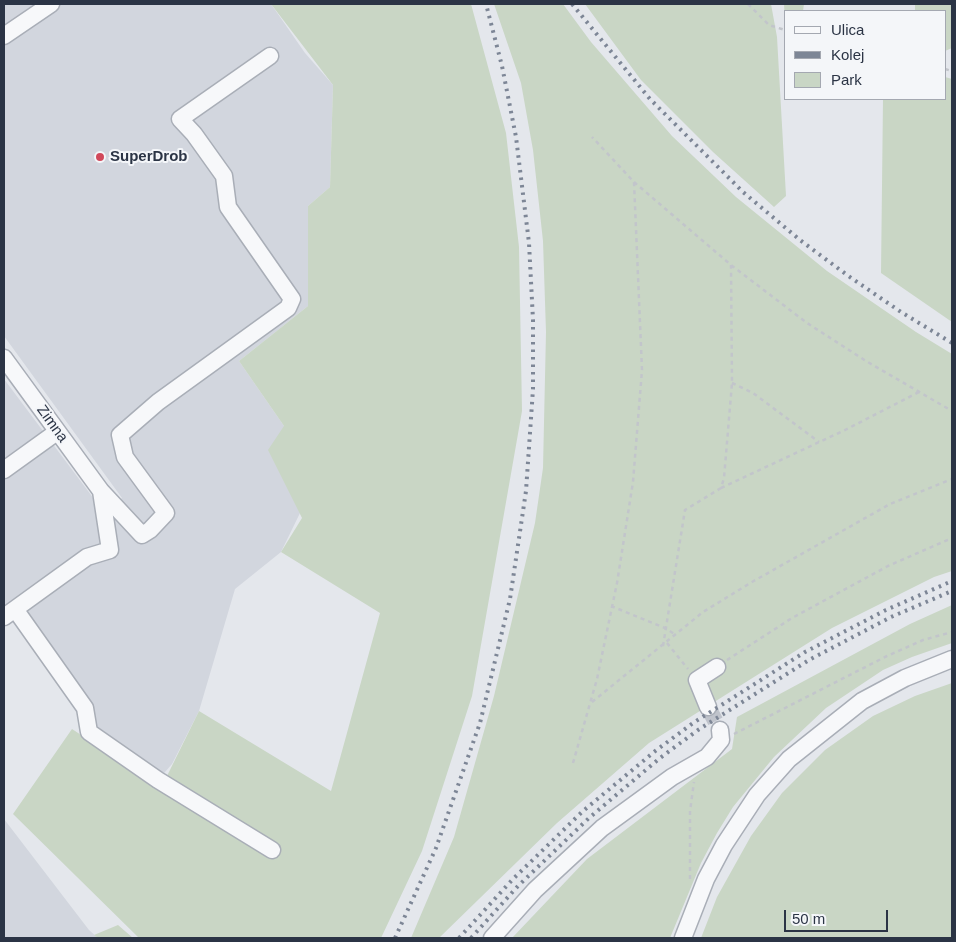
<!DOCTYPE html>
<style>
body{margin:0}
#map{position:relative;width:956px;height:942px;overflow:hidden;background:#e4e7ec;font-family:Arial,sans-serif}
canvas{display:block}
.frame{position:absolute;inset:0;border:5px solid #2b3445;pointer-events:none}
.legend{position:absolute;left:784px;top:10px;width:162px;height:90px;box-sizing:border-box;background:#f4f6f9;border:1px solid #a4a8b1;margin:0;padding:6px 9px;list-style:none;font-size:15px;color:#2b3445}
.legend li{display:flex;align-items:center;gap:10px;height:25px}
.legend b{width:25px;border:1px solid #a4a8b1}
.scale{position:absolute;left:784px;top:910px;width:104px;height:22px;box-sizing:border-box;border:2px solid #2b3445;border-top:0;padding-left:6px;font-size:15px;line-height:18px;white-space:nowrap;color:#2b3445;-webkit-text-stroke:4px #f4f6f9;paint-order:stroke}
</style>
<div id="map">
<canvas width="956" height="942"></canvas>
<div class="frame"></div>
<ul class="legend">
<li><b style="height:6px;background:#f7f8fa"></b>Ulica</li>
<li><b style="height:6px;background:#7d8696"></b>Kolej</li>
<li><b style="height:14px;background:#c9d6c5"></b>Park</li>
</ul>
<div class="scale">50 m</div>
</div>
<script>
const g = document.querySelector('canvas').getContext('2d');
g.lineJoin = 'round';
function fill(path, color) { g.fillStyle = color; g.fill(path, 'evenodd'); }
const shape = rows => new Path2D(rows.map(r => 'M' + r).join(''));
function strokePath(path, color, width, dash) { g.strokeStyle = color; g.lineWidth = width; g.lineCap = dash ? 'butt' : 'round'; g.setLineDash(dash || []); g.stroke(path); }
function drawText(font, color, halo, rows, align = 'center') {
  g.font = font + ' Arial,sans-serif'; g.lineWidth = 4; g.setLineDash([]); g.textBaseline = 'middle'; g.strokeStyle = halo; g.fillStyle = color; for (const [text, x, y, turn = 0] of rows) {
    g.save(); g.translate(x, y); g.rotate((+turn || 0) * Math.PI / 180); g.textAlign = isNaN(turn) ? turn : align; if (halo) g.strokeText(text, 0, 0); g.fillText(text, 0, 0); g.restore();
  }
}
fill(shape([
 [4,4,271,4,305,53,333,85,330,187,308,206,308,306,239,361,284,426,300,513,281,552,235,589,199,711,172,764,158,780,89,732,85,708,15,609,4,617,4,379,100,507,108,509,122,498,4,336],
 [4,819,89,930,98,938,4,938]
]), '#d2d6de');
fill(shape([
 [271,4,471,4,506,133,519,247,522,411,472,696,422,851,381,938,139,938,13,814,72,729,157,785,167,776,199,711,331,791,380,613,281,552,302,518,268,450,284,426,239,361,308,306,308,206,330,187,333,85],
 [494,4,563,4,591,42,672,136,736,197,827,271,916,332,952,354,952,571,934,577,832,628,649,743,557,823,439,938,411,938,454,837,494,696,535,523,543,468,546,332,543,241,533,150,521,83],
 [585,4,771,4,777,37,786,196,774,207,713,152,641,80],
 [784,4,804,4,803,11,785,11,785,24],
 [915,4,952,4,952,48,945,51,945,11,915,11],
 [945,77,952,79,952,322,881,273,883,99,945,99],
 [952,605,952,643,912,657,883,670,826,708,774,757,733,807,717,833,701,863,670,938,512,938,587,859,732,749,737,717,910,624],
 [952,683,952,938,701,938,717,897,751,836,782,793,825,750,873,716,915,696],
 [118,925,133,938,98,938,94,935]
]), '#c9d6c5');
strokePath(shape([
 [708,707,720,730]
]), '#bfc3cb', 16, [16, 8]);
const minor = shape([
 [4,36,51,4],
 [4,358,101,491,142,535,150,530,166,513,125,457,120,435,158,402,288,308,292,299,228,207,224,176,194,134,180,119,270,56],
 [4,470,54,434],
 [15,609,85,708,89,732,158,780,272,850],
 [4,617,87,557,110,550,101,491],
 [708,707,697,680,717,667],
 [492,938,535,890,602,828,672,777,707,757,721,740,720,730],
 [683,938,706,879,724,845,757,795,789,759,862,701,905,678,952,659]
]);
strokePath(minor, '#a9aeb7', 19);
strokePath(shape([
 [748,4,769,25,785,30],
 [945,69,952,71],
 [634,182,731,265,807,323,866,361,952,411],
 [732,383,753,393,819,442],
 [721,488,845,430,919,392],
 [611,606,665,628,676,635],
 [667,643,688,669],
 [663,646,685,510,721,488,724,478,732,383,731,265],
 [727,660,792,618,888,566,952,538],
 [592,702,703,612,752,582,890,504,952,479],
 [734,734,885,657,923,640,952,632],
 [573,763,597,679,617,583,633,482,642,370,634,182,592,137],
 [690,879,690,811,694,782]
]), '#c2c5cb', 2.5, [4, 4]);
strokePath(minor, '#f7f8fa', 16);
strokePath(shape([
 [572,4,650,99,743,192,800,240,847,275,901,312,952,343],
 [395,938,436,848,480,723,510,599,526,491,533,389,533,320,529,243,516,137,502,66,486,4],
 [459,938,513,879,583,811,654,752,693,723,805,652,886,610,952,581],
 [471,938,518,886,589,818,660,758,698,730,809,660,891,617,952,591]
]), '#7d8696', 4, [2.5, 5]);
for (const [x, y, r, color] of [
 [100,157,5,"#d1495b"]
]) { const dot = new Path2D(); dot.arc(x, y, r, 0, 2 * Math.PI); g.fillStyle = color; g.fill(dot); strokePath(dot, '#f4f6f9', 2); }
drawText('bold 15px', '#2b3445', '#f4f6f9', [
 ["SuperDrob",110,157]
], 'left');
drawText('15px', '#2b3445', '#f4f6f9', [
 ["Zimna",52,424,54]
]);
</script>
